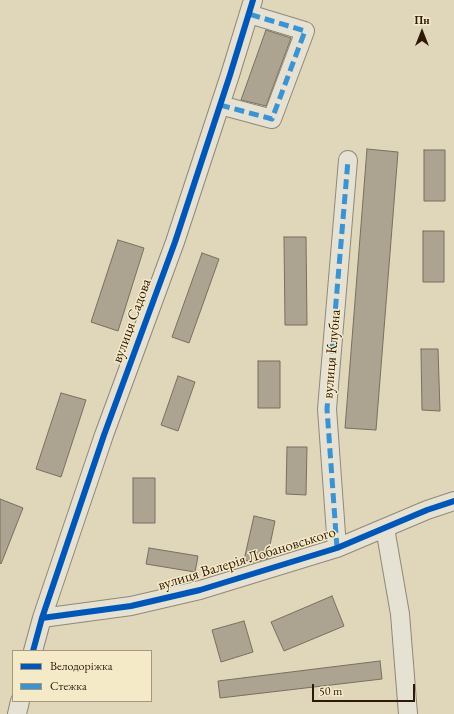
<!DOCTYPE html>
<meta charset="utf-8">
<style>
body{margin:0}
#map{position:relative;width:454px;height:714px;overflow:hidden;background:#e0d6ba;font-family:"EB Garamond",serif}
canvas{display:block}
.legend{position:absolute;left:12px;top:650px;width:140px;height:52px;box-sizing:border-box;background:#f5eac8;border:1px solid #a5967c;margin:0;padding:5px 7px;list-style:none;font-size:12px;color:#2e1909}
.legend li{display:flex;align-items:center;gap:8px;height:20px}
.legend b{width:20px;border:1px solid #a5967c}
.north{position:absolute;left:402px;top:12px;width:40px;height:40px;-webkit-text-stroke:3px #f5eac8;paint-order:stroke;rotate:0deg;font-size:11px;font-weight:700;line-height:16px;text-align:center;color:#2e1909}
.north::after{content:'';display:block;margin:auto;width:14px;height:18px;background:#2e1909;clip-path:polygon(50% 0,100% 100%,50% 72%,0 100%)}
.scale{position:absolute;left:312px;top:684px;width:103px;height:18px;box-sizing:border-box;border:2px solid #2e1909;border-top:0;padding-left:5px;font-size:12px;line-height:14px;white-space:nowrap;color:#2e1909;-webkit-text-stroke:3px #f5eac8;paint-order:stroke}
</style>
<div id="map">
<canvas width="454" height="714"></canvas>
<ul class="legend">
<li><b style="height:5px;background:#0057b8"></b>Велодоріжка</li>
<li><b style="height:5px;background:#3c93d2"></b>Стежка</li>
</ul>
<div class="north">Пн</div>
<div class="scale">50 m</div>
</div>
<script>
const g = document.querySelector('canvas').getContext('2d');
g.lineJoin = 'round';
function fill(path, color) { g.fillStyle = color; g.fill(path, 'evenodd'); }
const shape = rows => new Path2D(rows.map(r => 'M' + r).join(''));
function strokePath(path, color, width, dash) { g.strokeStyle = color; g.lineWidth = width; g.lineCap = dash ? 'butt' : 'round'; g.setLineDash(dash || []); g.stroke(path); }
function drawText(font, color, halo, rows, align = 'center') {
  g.font = font + ' "EB Garamond",serif'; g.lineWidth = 3; g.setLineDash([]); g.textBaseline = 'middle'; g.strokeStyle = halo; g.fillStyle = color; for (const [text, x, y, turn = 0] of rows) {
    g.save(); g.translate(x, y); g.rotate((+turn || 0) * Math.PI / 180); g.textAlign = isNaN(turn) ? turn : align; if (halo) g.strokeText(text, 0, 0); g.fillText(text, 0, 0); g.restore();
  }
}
const building = shape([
 [266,30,291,38,266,106,241,100,266,30],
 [367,149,398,152,376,430,345,428,367,149],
 [424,150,445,150,445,201,424,201,424,150],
 [423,231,444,231,444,282,423,282,423,231],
 [284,237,306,237,307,325,285,325,284,237],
 [118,240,144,248,118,331,91,322,118,240],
 [202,253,219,259,189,343,172,337,202,253],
 [421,349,438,349,440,411,422,410,421,349],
 [258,361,280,361,280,408,258,408,258,361],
 [178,376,195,382,178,431,161,425,178,376],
 [61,393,86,400,61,477,36,469,61,393],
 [287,447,307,447,306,495,286,494,287,447],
 [133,478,155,478,155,523,133,523,133,478],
 [0,499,23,508,1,564,0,563,0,499],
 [254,516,275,521,267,559,254,562,244,560,254,516],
 [149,548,198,556,195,572,146,564,149,548],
 [332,596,344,626,284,651,271,622,332,596],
 [244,621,253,652,221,662,212,630,244,621],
 [380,661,382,679,220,698,218,681,380,661]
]);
fill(building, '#aca391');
strokePath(building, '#786f5f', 1);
const minor = shape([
 [220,105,272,119,305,31,249,14],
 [385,528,400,614,408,714],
 [337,548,327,409,348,160],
 [42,618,131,606,200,590,337,548,427,510,454,501],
 [33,651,42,618,104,435,175,242,230,75,253,0],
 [17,714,20,701]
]);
strokePath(minor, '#908877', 20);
strokePath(minor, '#e5e1d3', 18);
strokePath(shape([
 [220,105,272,119,305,31,249,14],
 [337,548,327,409,348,160]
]), '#3c93d2', 5, [10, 5]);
strokePath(shape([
 [42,618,131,606,200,590,337,548,427,510,454,501],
 [33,651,42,618,104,435,175,242,230,75,253,0]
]), '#0057b8', 6);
drawText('15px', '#2e1909', '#f5eac8', [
 ["вулиця Садова",132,321,-70],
 ["вулиця Клубна",332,354,-85],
 ["вулиця Валерія Лобановського",247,559,-17]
]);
</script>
